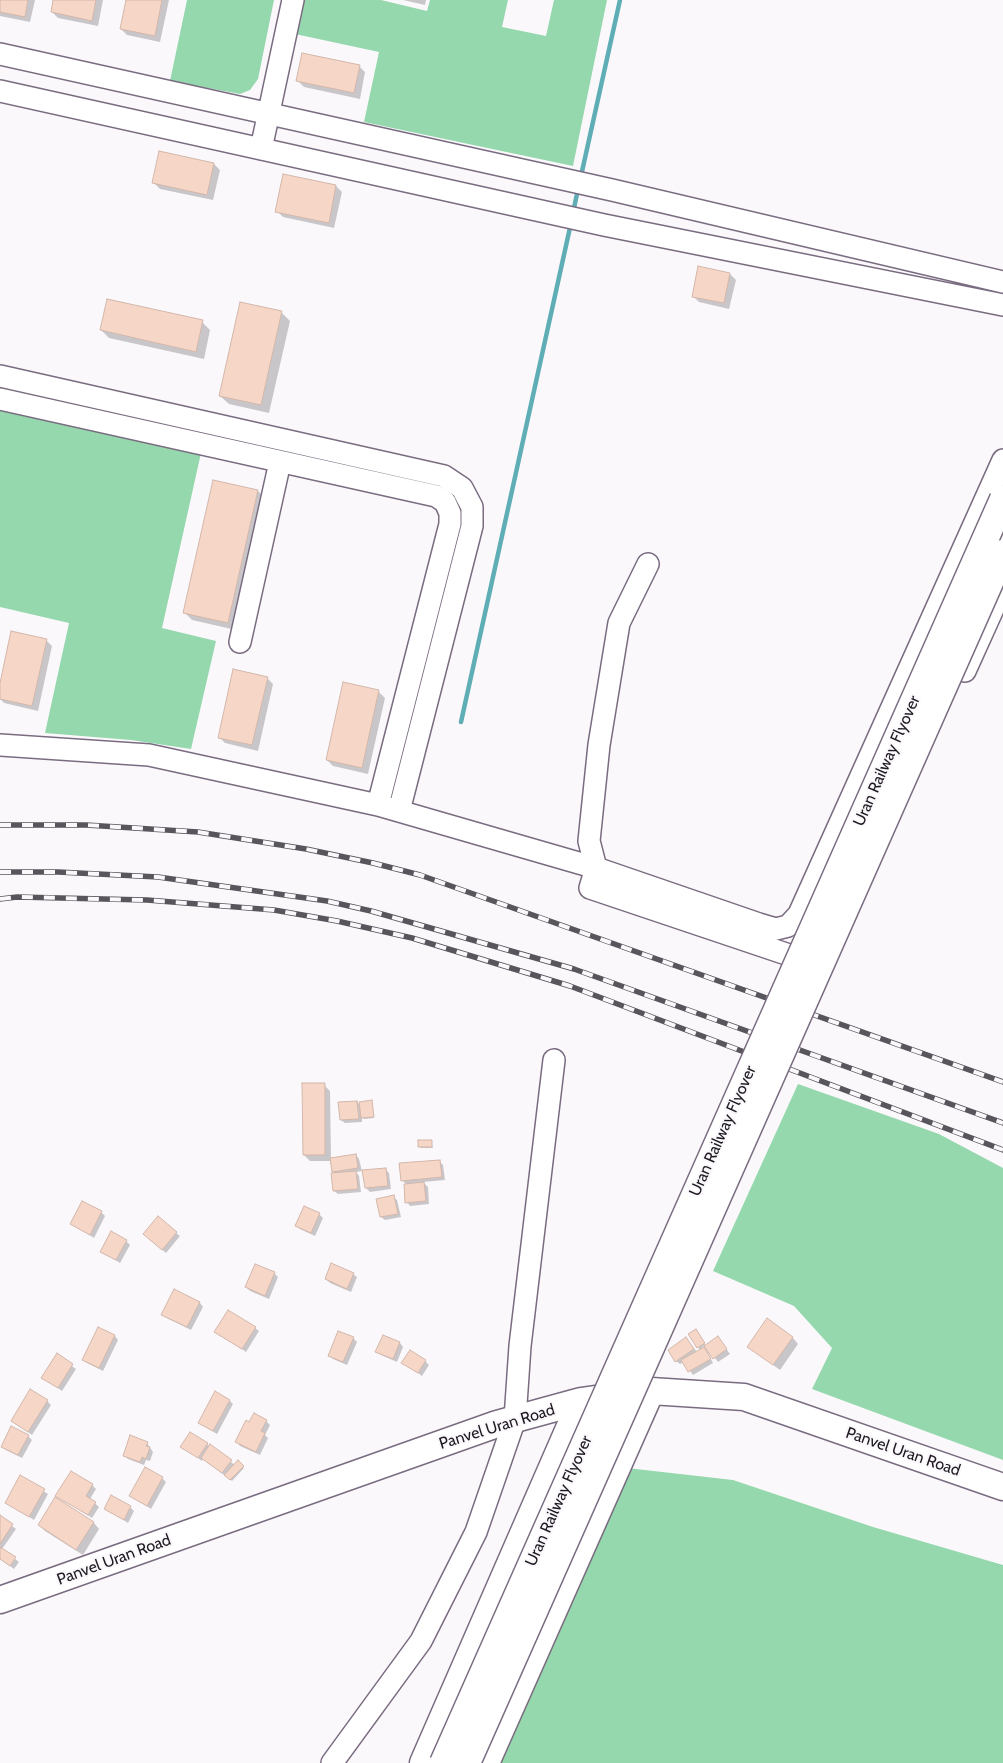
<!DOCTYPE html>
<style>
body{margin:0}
canvas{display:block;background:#fbf8fc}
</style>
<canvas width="1003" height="1763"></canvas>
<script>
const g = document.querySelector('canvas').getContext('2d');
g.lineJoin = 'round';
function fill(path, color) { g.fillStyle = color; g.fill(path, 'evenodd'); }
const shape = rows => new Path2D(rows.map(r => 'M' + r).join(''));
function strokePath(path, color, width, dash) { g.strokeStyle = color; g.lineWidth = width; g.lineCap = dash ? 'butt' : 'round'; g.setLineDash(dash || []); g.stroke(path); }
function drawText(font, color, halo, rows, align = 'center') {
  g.font = font + ' Cabin,sans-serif'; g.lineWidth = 4; g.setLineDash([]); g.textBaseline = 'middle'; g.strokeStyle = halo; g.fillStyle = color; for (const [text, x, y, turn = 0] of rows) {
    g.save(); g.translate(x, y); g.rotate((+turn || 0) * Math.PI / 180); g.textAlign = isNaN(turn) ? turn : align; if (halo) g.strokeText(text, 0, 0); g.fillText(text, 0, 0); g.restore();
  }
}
fill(shape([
 [187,0,274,0,258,79,250,90,240,94,170,81],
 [302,0,381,0,427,11,430,0,508,0,502,27,546,36,554,0,607,0,573,166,364,122,379,52,295,34],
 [0,408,201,453,162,628,216,641,191,749,131,740,45,733,69,623,0,607],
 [798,1084,939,1134,1003,1168,1003,1460,812,1389,832,1348,794,1306,713,1271],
 [627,1468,733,1480,873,1527,1003,1565,1003,1763,494,1763]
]), '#95d8ad');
fill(shape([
 [0,0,35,0,30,22,0,16],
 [54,0,103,0,98,26,58,18,52,12],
 [127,0,169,0,160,42,127,35,121,29],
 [403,0,426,0,425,5],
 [359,66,365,72,360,99,304,87,298,81],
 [214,164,220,170,213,200,160,189,154,183],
 [336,186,342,192,334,228,283,217,277,211],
 [730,274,736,280,729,309,699,302,693,296],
 [281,312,290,321,269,413,229,404,220,396],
 [202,322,210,330,204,359,109,338,101,330],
 [258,491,266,499,236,630,192,620,184,612],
 [46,640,52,646,38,711,4,703,0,699,0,688],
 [267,678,273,684,258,751,225,743,219,737],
 [379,692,385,698,368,774,333,766,327,760],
 [324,1085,330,1091,331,1159,356,1155,359,1159,362,1171,356,1172,359,1176,361,1192,338,1194,334,1191,334,1174,332,1161,310,1161,304,1155],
 [357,1102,361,1106,371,1102,374,1118,364,1119,362,1116,362,1122,345,1123,341,1120],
 [431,1141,433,1148,421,1148,420,1147],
 [439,1161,443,1165,445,1180,423,1182,428,1187,429,1204,410,1206,407,1202,407,1185,402,1180],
 [385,1169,389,1173,391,1189,370,1192,366,1188],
 [393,1197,397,1200,401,1217,385,1220,381,1217],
 [101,1212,105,1216,94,1238,72,1224],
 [319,1214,323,1218,315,1236,300,1229,296,1226],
 [176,1233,180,1236,166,1253,148,1238],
 [126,1241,130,1245,120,1263,102,1252],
 [274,1273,278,1277,269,1299,250,1291,246,1287],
 [353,1274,357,1277,351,1292,330,1283,326,1279],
 [200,1303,203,1307,191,1330,167,1318,163,1314],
 [99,1328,115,1336,118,1340,103,1371,87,1363,84,1360],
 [255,1328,259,1331,246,1352,216,1332],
 [697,1332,706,1346,718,1338,730,1354,718,1362,705,1345,702,1347,707,1352,713,1363,693,1375,684,1362,680,1364,676,1361,686,1339,697,1352,700,1350,698,1347],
 [384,1336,400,1343,403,1347,397,1362,381,1355,377,1351],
 [353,1338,357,1342,347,1365,333,1359,329,1355],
 [793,1338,798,1344,780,1370,748,1347],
 [57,1355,76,1369,62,1391,43,1378],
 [425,1361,429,1365,422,1376,403,1363],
 [47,1401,51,1405,32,1435,12,1421],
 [230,1401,233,1404,217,1434,199,1423],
 [266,1421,270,1425,265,1435,268,1438,260,1455,240,1446,237,1442,250,1424],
 [28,1436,32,1440,22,1458,6,1450,2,1446],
 [147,1443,153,1452,150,1461,146,1460,144,1465,128,1459,124,1455],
 [207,1444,235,1465,238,1462,244,1468,232,1481,203,1459,202,1461,182,1447],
 [21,1477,48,1494,34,1520,6,1503],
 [162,1478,166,1482,151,1509,131,1496],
 [92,1485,96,1489,90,1499,99,1507,92,1518,61,1499],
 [130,1507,134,1511,128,1523,105,1508],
 [0,1517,16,1529,2,1549,19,1562,14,1569,0,1559],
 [94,1523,99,1529,83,1555,45,1531,39,1525]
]), '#0003');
strokePath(shape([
 [581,176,620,0],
 [573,213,578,189],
 [461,722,571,223]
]), '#5fadb5', 4.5);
const building = shape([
 [0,0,28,0,25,17,0,12,0,0],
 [53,0,96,0,92,21,51,12,53,0],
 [126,0,162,0,155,36,120,29,126,0],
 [302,53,360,65,354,93,296,81,302,53],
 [159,151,214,163,207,195,152,183,159,151],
 [283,174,336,185,329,223,275,212,283,174],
 [698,266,730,273,724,303,692,297,698,266],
 [107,299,203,320,196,352,100,330,107,299],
 [240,302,282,311,261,405,219,396,240,302],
 [213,480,258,490,228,623,183,613,213,480],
 [11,631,47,639,32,706,0,699,0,683,11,631],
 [233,669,268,677,252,745,218,738,233,669],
 [343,682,379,690,362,768,326,760,343,682],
 [302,1083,325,1083,325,1155,303,1155,302,1083],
 [372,1100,374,1117,361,1118,359,1102,372,1100],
 [357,1101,359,1119,340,1120,338,1102,357,1101],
 [418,1140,432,1140,432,1147,418,1147,418,1140],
 [356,1154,358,1168,332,1172,330,1158,356,1154],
 [440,1160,442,1177,401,1181,399,1163,440,1160],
 [386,1168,388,1186,365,1188,362,1170,386,1168],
 [356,1171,358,1189,333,1191,331,1173,356,1171],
 [424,1182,426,1201,405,1203,404,1184,424,1182],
 [394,1195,398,1214,380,1217,376,1199,394,1195],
 [82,1201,102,1211,90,1235,70,1224,82,1201],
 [304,1206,320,1213,311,1233,295,1226,304,1206],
 [158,1216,177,1232,162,1250,143,1234,158,1216],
 [111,1231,127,1240,116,1260,100,1252,111,1231],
 [331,1263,354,1273,347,1289,325,1279,331,1263],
 [255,1264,275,1272,265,1296,245,1287,255,1264],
 [174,1289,200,1302,187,1327,161,1315,174,1289],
 [228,1310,256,1327,242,1349,214,1332,228,1310],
 [767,1318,793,1337,773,1365,747,1347,767,1318],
 [98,1327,115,1335,99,1368,82,1360,98,1327],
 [696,1329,705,1343,697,1348,688,1334,696,1329],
 [338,1331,354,1337,343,1362,328,1356,338,1331],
 [383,1335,400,1342,393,1359,375,1352,383,1335],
 [718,1336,727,1349,713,1359,704,1346,718,1336],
 [686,1337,694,1349,675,1362,668,1350,686,1337],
 [704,1347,711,1359,688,1372,681,1360,704,1347],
 [410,1350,426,1360,418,1373,401,1363,410,1350],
 [57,1353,73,1364,58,1388,41,1378,57,1353],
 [30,1389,48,1400,28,1432,11,1421,30,1389],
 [215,1391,230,1400,213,1431,198,1423,215,1391],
 [254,1413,267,1420,261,1431,265,1433,256,1452,235,1442,246,1420,249,1422,254,1413],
 [11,1426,29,1435,18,1455,1,1447,11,1426],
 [190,1432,208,1443,198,1458,180,1447,190,1432],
 [130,1435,148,1442,146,1446,150,1447,146,1459,142,1457,140,1462,123,1456,130,1435],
 [210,1444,232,1460,222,1473,201,1458,210,1444],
 [238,1460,244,1466,230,1480,224,1475,238,1460],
 [145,1467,163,1477,147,1506,129,1496,145,1467],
 [71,1471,93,1484,86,1496,96,1502,88,1515,55,1496,71,1471],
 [20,1475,45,1489,29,1517,5,1503,20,1475],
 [111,1495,131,1506,124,1520,104,1509,111,1495],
 [55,1497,94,1522,76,1550,38,1525,55,1497],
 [0,1515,13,1524,0,1544,0,1515],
 [0,1547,16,1557,10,1566,0,1559,0,1547]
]);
fill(building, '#f6d6c6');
strokePath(building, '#d2b7ab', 1);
const minor = shape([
 [0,54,612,190,1003,282],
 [0,91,604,225,1003,305],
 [261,149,293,0],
 [0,376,444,476,462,488,472,507,472,526,399,811],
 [0,399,436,496,445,502,450,513,450,524,378,805],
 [648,564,619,623,599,745,589,841,596,868,590,888,813,963],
 [240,642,280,462],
 [965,671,1003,587],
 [0,745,149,755,378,805,596,868,759,924,776,929,788,926,799,914,1003,460],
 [332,1763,421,1641,476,1532,515,1419,520,1346,554,1060]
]);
const major = shape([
 [0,1600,497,1424,581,1401,651,1391,744,1397,1003,1487],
 [423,1763,581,1401],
 [486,1763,651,1391]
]);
strokePath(minor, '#7a6c80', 24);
strokePath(major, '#7a6c80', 29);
strokePath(minor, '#fff', 21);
strokePath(major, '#fff', 26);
const rail = shape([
 [0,825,86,825,198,832,306,849,373,863,420,875,1003,1082],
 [0,872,58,872,158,877,327,901,371,911,574,969,1003,1123],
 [0,899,17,897,147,900,274,910,337,921,412,938,570,986,1003,1150]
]);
strokePath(rail, '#59555c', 5.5);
strokePath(rail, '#fbf8fc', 4, [11]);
const majorBridge = shape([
 [443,1763,1003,499],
 [467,1763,1003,553]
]);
strokePath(majorBridge, '#7a6c80', 29, []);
strokePath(majorBridge, '#fff', 26);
drawText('16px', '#1e1921', '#fbf8fc', [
 ["Uran Railway Flyover",887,761,-66],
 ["Uran Railway Flyover",723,1131,-66],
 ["Panvel Uran Road",497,1427,-17],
 ["Panvel Uran Road",903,1452,19],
 ["Uran Railway Flyover",559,1501,-66],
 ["Panvel Uran Road",114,1560,-20]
]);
</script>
